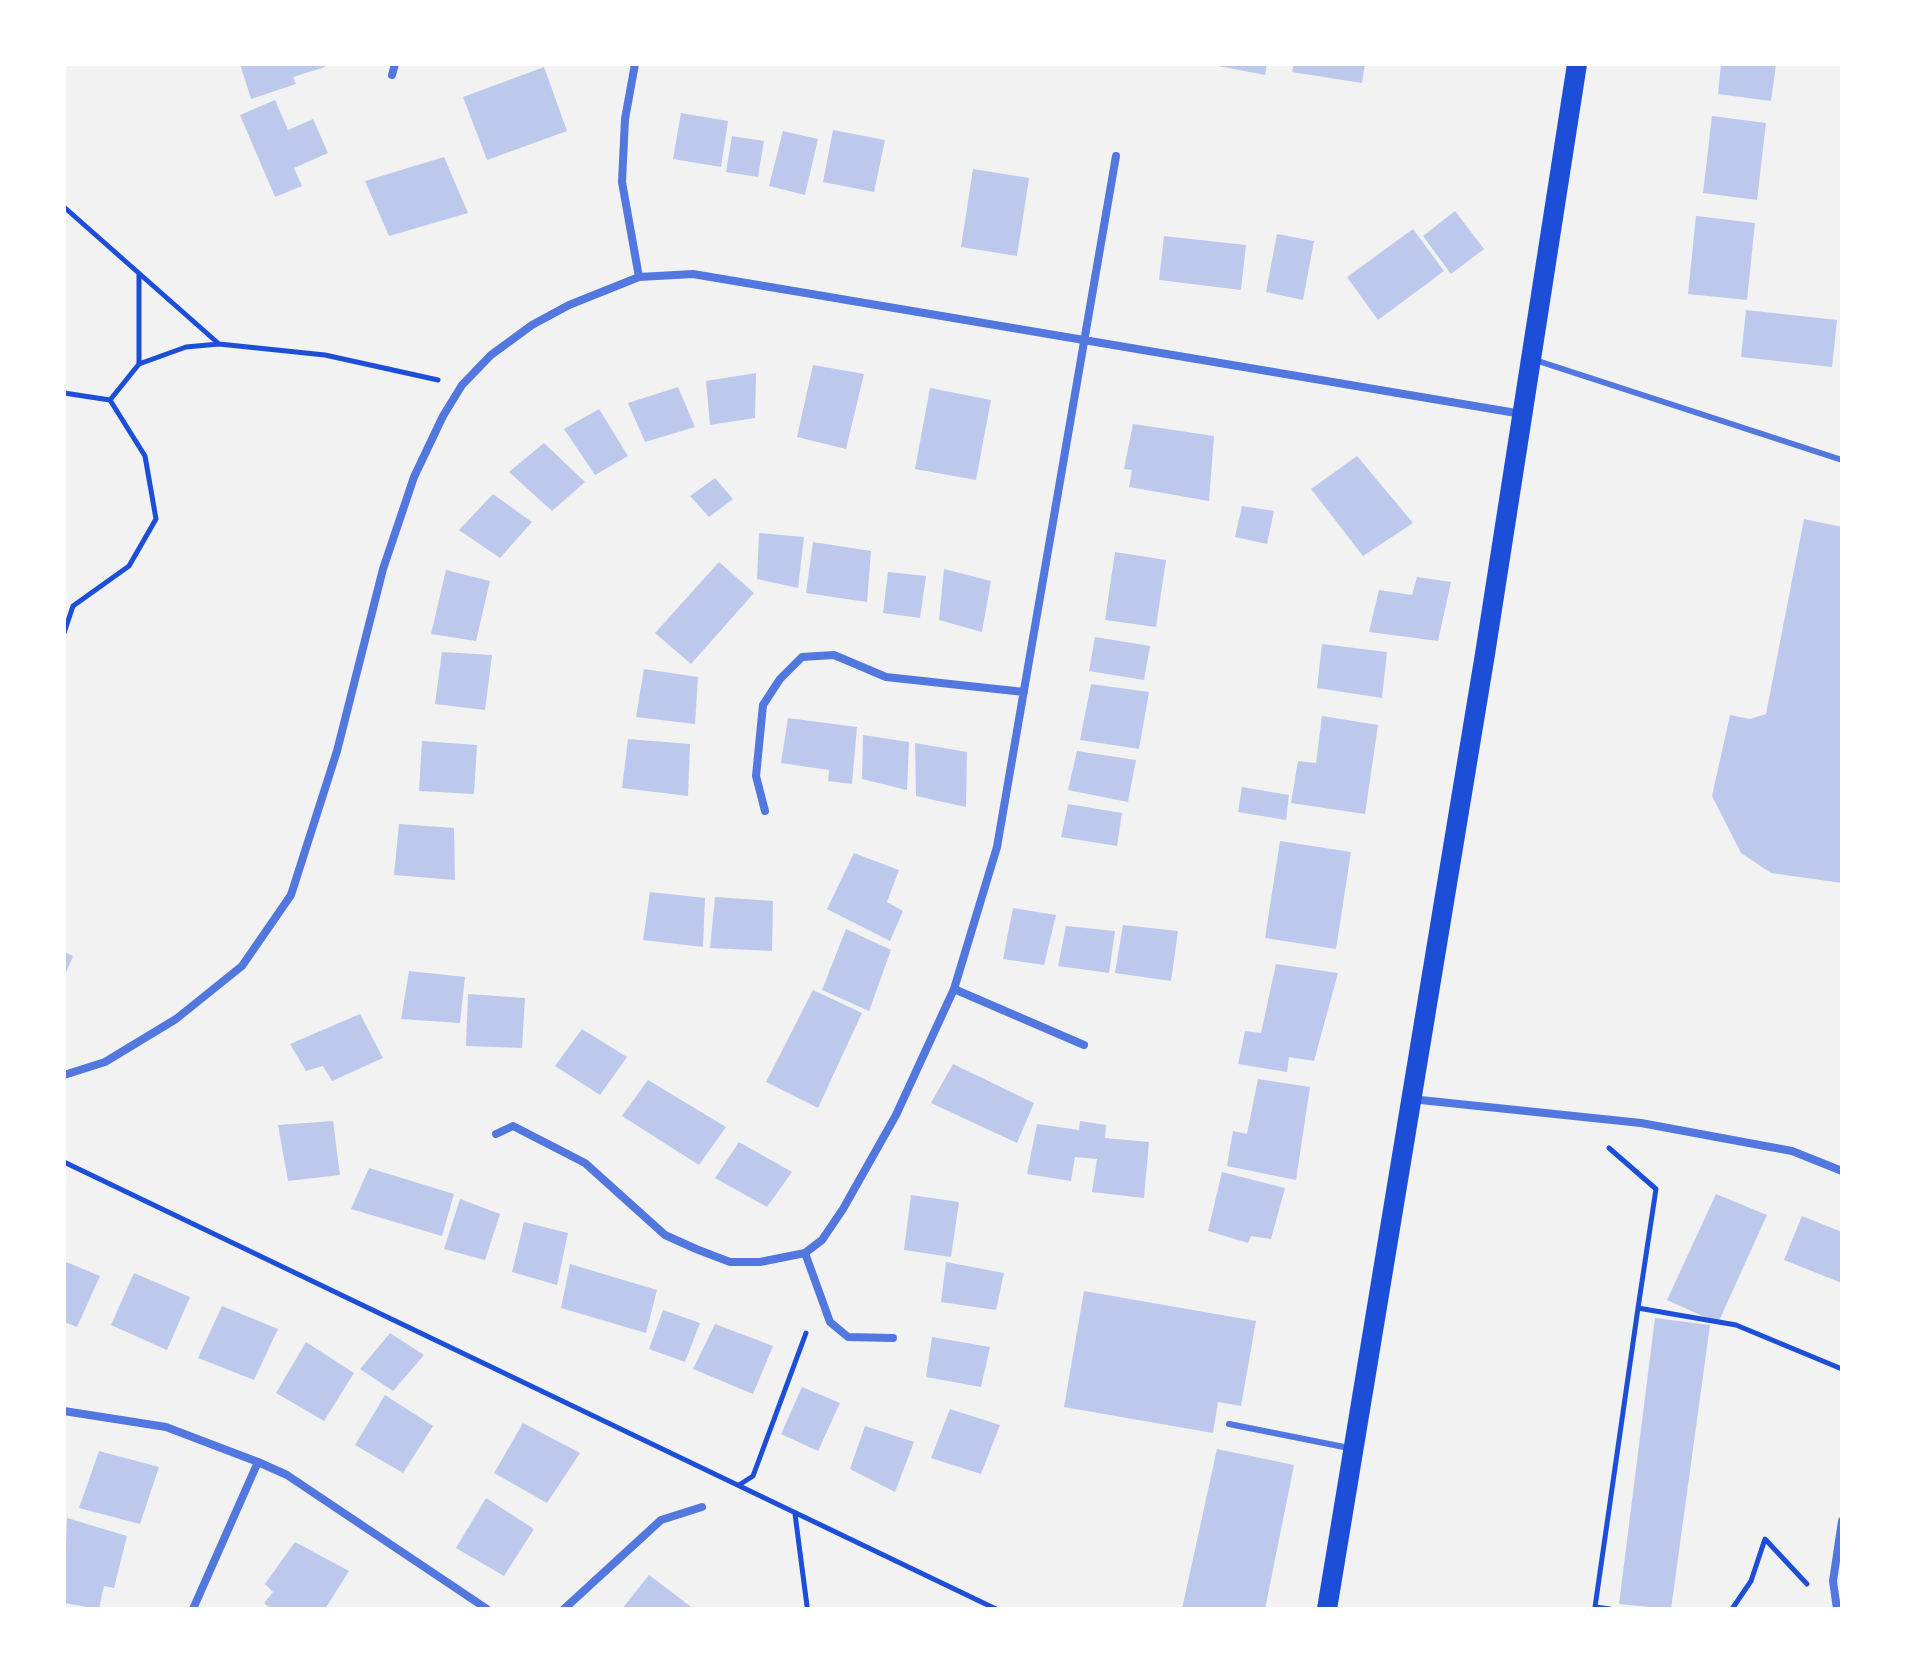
<!DOCTYPE html>
<style>
body{margin:0}
#map{position:relative;width:1906px;height:1673px;overflow:hidden;background:#f2f2f2;font-family:"Work Sans",sans-serif}
canvas{display:block}
.frame{position:absolute;inset:0;border:66px solid #fff;pointer-events:none}
</style>
<div id="map">
<canvas width="1906" height="1673"></canvas>
<div class="frame"></div>
</div>
<script>
const g = document.querySelector('canvas').getContext('2d');
g.lineJoin = 'round';
function fill(path, color) { g.fillStyle = color; g.fill(path, 'evenodd'); }
const shape = rows => new Path2D(rows.map(r => 'M' + r).join(''));
function strokePath(path, color, width, dash) { g.strokeStyle = color; g.lineWidth = width; g.lineCap = dash ? 'butt' : 'round'; g.setLineDash(dash || []); g.stroke(path); }
fill(shape([
 [240,64,324,64,325,67,293,77,296,84,251,99],
 [1208,64,1267,64,1265,75],
 [1294,64,1365,64,1362,83,1292,72],
 [1721,64,1776,64,1771,101,1718,94],
 [544,67,567,131,487,160,463,97],
 [275,100,288,130,313,119,328,153,294,168,302,186,275,197,240,115],
 [681,113,728,121,721,167,673,159],
 [1712,116,1766,123,1757,200,1703,193],
 [833,130,885,140,874,192,823,182],
 [783,131,818,139,805,195,769,186],
 [732,136,764,141,758,177,726,172],
 [444,157,468,213,389,236,365,181],
 [973,169,1029,178,1017,256,961,247],
 [1455,211,1484,249,1451,274,1423,236],
 [1696,216,1755,223,1747,300,1688,294],
 [1413,229,1444,271,1378,320,1347,277],
 [1277,234,1314,241,1303,300,1266,292],
 [1164,236,1246,245,1241,290,1159,280],
 [1746,310,1837,320,1832,367,1741,357],
 [813,365,864,374,846,449,797,437],
 [756,373,755,418,710,425,706,381],
 [678,387,695,427,645,442,628,403],
 [930,388,991,400,976,480,915,469],
 [599,409,628,456,595,475,564,429],
 [1133,424,1214,436,1209,501,1129,487,1132,470,1124,469],
 [544,443,585,482,552,511,509,472],
 [1357,456,1413,523,1363,556,1311,489],
 [715,478,733,499,709,517,690,496],
 [493,494,532,522,500,558,459,530],
 [1242,506,1274,511,1267,544,1235,537],
 [1804,519,1842,527,1842,883,1771,873,1741,853,1712,796,1730,715,1750,719,1766,714],
 [759,533,804,537,798,588,757,579],
 [813,542,871,551,867,602,806,593],
 [1115,552,1166,560,1156,627,1105,620],
 [719,562,754,593,691,664,655,633],
 [944,569,991,581,982,632,939,620],
 [446,570,490,581,476,641,431,634],
 [888,572,926,576,920,618,883,613],
 [1417,577,1451,582,1438,641,1369,632,1379,590,1412,595],
 [1095,637,1150,646,1144,680,1089,671],
 [1322,644,1387,652,1382,698,1317,688],
 [442,652,492,655,485,710,435,704],
 [644,669,698,677,695,724,636,717],
 [1091,684,1149,692,1139,749,1080,740],
 [1322,716,1378,725,1365,814,1291,803,1298,761,1316,763],
 [788,718,857,727,852,784,828,781,829,770,781,763],
 [863,735,909,742,907,790,862,779],
 [628,739,690,744,688,796,622,788],
 [422,741,477,745,474,794,419,791],
 [915,743,967,752,966,807,916,796],
 [1077,751,1136,760,1128,802,1068,790],
 [1242,787,1289,795,1286,820,1238,812],
 [1068,804,1122,813,1117,846,1061,837],
 [399,824,454,828,455,880,394,875],
 [1280,841,1351,852,1336,949,1265,938],
 [854,853,899,870,887,902,903,911,890,941,827,909],
 [650,892,705,898,703,947,643,940],
 [715,897,773,901,772,951,710,948],
 [1013,908,1056,915,1044,965,1003,959],
 [1123,925,1178,931,1171,981,1115,973],
 [1066,926,1115,931,1109,973,1058,966],
 [846,929,891,950,869,1011,822,990],
 [64,952,73,956,64,977],
 [1276,964,1338,973,1314,1061,1289,1057,1287,1072,1238,1064,1245,1031,1261,1033],
 [409,971,465,977,460,1023,401,1019],
 [813,990,862,1013,818,1108,766,1082],
 [468,994,525,998,522,1048,466,1046],
 [360,1014,383,1058,332,1081,323,1066,306,1071,290,1044],
 [582,1029,627,1057,600,1095,555,1066],
 [953,1064,1034,1103,1017,1143,931,1103],
 [1258,1079,1310,1087,1296,1180,1227,1166,1233,1131,1247,1134],
 [648,1080,726,1127,699,1165,622,1116],
 [333,1121,340,1175,288,1181,278,1125],
 [1080,1121,1106,1125,1105,1138,1149,1142,1144,1198,1092,1192,1097,1159,1075,1157,1071,1181,1027,1174,1037,1124,1079,1130],
 [739,1142,792,1172,767,1207,715,1178],
 [369,1168,454,1194,442,1236,351,1209],
 [1222,1172,1285,1188,1271,1239,1251,1236,1248,1243,1208,1231],
 [1716,1194,1767,1215,1718,1323,1667,1300],
 [911,1195,959,1202,951,1257,904,1250],
 [460,1199,500,1214,485,1260,444,1249],
 [1802,1216,1842,1232,1842,1283,1784,1260],
 [524,1222,568,1233,557,1285,512,1272],
 [64,1261,100,1276,77,1327,64,1322],
 [946,1262,1004,1273,996,1310,941,1302],
 [570,1264,657,1290,646,1333,561,1308],
 [134,1273,190,1297,167,1350,111,1325],
 [1084,1291,1256,1321,1241,1406,1218,1402,1213,1433,1064,1407],
 [222,1306,278,1329,254,1380,198,1358],
 [663,1310,700,1323,685,1362,649,1349],
 [1655,1318,1710,1325,1671,1609,1619,1604],
 [715,1324,773,1346,753,1394,693,1369],
 [390,1333,424,1355,393,1391,360,1369],
 [932,1337,990,1347,981,1387,926,1377],
 [306,1342,354,1373,324,1421,276,1393],
 [802,1387,840,1403,818,1451,781,1434],
 [385,1395,433,1426,403,1473,355,1445],
 [950,1409,1000,1425,981,1474,931,1458],
 [523,1423,580,1453,547,1503,494,1473],
 [865,1426,914,1442,895,1492,850,1469],
 [1217,1449,1294,1465,1265,1609,1182,1609],
 [99,1451,159,1467,140,1524,79,1508],
 [486,1498,534,1529,504,1576,456,1548],
 [67,1518,127,1536,114,1588,104,1586,99,1609,64,1603],
 [295,1542,349,1571,325,1609,271,1609,264,1603,273,1592,265,1584],
 [649,1575,694,1609,622,1609]
]), '#bdc9ec');
strokePath(shape([
 [64,207,219,344,325,355,438,380],
 [139,364,186,347,219,344],
 [64,393,110,400,145,456,156,519,129,566,73,606,64,633],
 [110,400,139,364,139,275],
 [1609,1148,1656,1189,1638,1308,1736,1325,1842,1369],
 [64,1162,996,1609],
 [739,1485,753,1476,806,1333],
 [795,1514,807,1606],
 [1610,1609,1595,1607,1638,1308],
 [1732,1609,1751,1581,1765,1539,1807,1584]
]), '#1d4ed8', 5);
strokePath(shape([
 [1535,360,1842,460],
 [1229,1424,1349,1448]
]), '#5277de', 6);
strokePath(shape([
 [635,64,625,119,622,182,639,277],
 [392,75,395,64],
 [765,811,756,776,763,705,780,679,802,657,834,655,886,677,1024,692],
 [954,989,1084,1045],
 [64,1075,105,1062,176,1019,242,966,291,895,337,751,383,569,414,477,443,416,462,385,491,355,532,325,569,305,639,277,693,274,1522,414],
 [1411,1099,1641,1123,1792,1151,1842,1171],
 [496,1134,513,1126,585,1163,665,1235,696,1249,730,1262,760,1262,805,1253],
 [893,1338,848,1337,830,1322,805,1253,822,1240,843,1209,896,1115,954,989,997,847,1116,156],
 [64,1411,166,1427,258,1462,287,1475,487,1609],
 [193,1609,258,1462],
 [564,1609,661,1520,702,1507],
 [1837,1609,1833,1581,1842,1521]
]), '#5277de', 8);
strokePath(shape([
 [1327,1609,1485,654,1577,64]
]), '#1d4ed8', 20);
</script>
